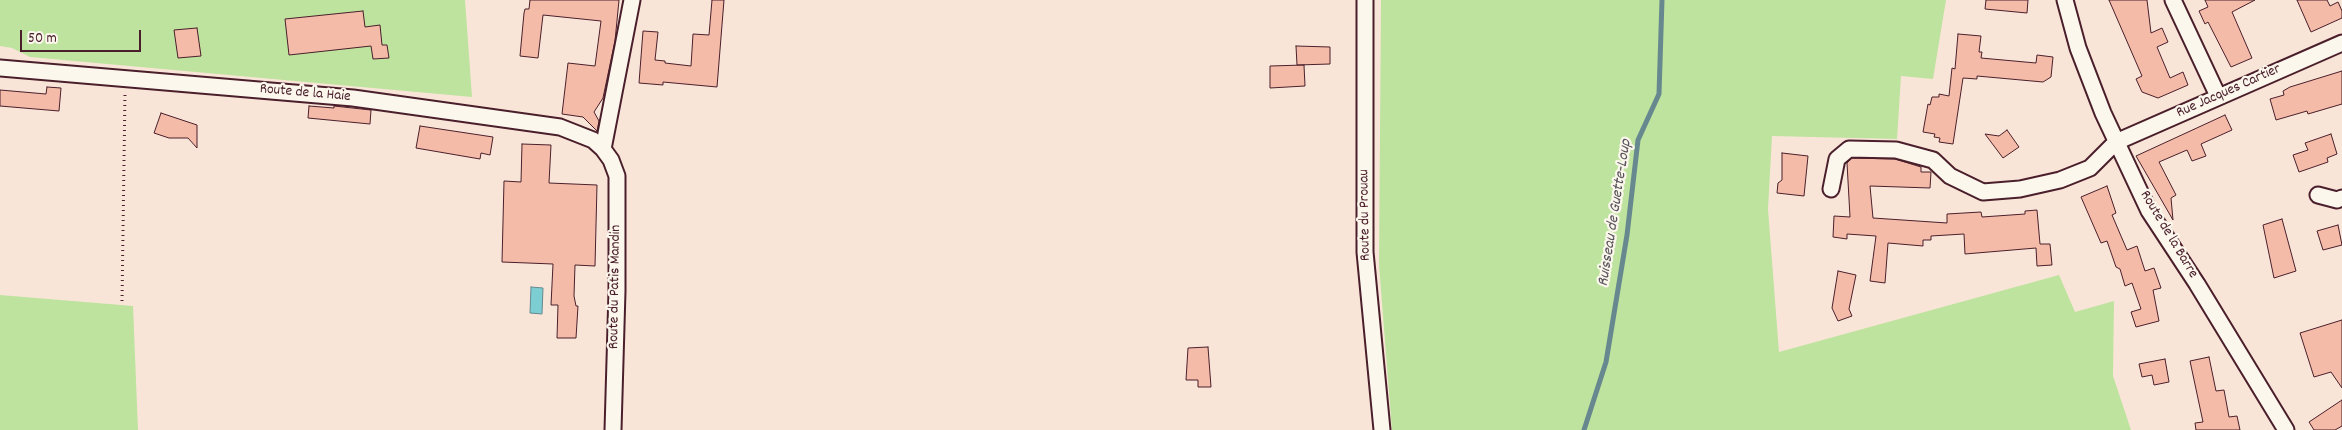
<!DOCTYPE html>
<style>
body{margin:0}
#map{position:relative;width:2342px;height:430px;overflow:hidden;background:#f9e5d8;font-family:Dekko,sans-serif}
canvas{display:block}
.scale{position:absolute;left:20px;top:30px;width:121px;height:22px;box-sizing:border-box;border:2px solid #4a1f2b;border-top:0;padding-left:6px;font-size:15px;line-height:18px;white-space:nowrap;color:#4a1f2b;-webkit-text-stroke:4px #fbf7ec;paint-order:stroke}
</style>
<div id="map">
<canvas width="2342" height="430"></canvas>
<div class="scale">50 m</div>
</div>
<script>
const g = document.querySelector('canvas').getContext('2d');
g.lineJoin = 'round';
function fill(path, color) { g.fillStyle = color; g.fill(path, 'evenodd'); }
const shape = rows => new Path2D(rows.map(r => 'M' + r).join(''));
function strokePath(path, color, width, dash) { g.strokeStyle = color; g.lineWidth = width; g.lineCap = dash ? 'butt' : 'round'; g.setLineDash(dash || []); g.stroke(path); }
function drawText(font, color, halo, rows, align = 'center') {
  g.font = font + ' Dekko,sans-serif'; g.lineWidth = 4.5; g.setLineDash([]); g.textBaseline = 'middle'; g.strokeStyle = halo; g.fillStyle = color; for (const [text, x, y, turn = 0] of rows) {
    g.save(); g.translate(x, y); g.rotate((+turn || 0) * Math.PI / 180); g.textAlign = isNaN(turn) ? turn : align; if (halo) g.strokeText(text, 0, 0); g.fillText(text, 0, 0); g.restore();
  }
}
fill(shape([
 [0,0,465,0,472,97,30,57,12,48,0,46],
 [1381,0,1946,0,1933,79,1901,76,1897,139,1772,136,1768,209,1779,352,2059,275,2075,312,2114,301,2113,376,2131,430,1392,430,1379,265],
 [0,295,133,306,138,430,0,430]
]), '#bee39e');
const water = shape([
 [531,287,543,288,542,314,530,313,531,287]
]);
fill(water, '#7cced3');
strokePath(water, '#688890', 1);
strokePath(shape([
 [1584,430,1606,362,1627,235,1638,140,1659,94,1662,0]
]), '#688890', 5);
const building = shape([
 [530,0,619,0,615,41,603,98,594,112,599,121,597,131,583,117,562,114,568,63,595,66,601,21,543,15,538,58,520,56,524,13,525,9,529,9,530,0],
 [712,0,724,0,717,87,663,82,663,85,639,83,643,31,658,32,655,60,665,61,665,63,691,66,693,34,709,35,712,0],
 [1986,0,2028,0,2027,13,1985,9,1986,0],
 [2109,0,2147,0,2151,33,2162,28,2168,42,2157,47,2170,78,2183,72,2188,85,2158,98,2142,92,2136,79,2142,76,2109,0],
 [2205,0,2255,0,2232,12,2252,58,2231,67,2208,22,2205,24,2199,11,2208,7,2205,0],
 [2297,0,2327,0,2330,6,2338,2,2342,11,2342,18,2311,32,2297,0],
 [363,11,365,27,380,25,382,45,387,45,389,58,373,59,371,46,289,55,285,19,363,11],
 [197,28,201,56,178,58,174,30,197,28],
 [1958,34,1981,36,1979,52,1982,52,1981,58,2036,63,2037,55,2053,57,2051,77,2043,82,1977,76,1977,79,1963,78,1953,144,1939,142,1940,138,1934,137,1935,134,1923,132,1928,104,1930,105,1932,97,1939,97,1939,94,1949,96,1952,68,1955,69,1958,34],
 [1296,46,1330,47,1330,64,1297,65,1296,46],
 [1304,65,1305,86,1270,88,1270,66,1304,65],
 [2342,71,2342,104,2308,114,2307,111,2276,120,2270,99,2284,95,2283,91,2290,87,2342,71],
 [47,87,61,88,59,111,0,106,0,90,46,94,47,87],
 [309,106,334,108,334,106,371,110,370,124,308,118,309,106],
 [161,113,197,125,197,148,188,138,169,138,154,133,161,113],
 [2225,115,2232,130,2201,144,2206,156,2192,161,2187,150,2159,162,2176,195,2171,198,2173,220,2136,156,2225,115],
 [420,126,493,137,490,155,481,153,480,159,416,148,420,126],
 [2007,130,2019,147,2003,158,1985,134,1999,136,2007,130],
 [2331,134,2337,154,2327,158,2328,162,2299,172,2293,155,2308,150,2305,143,2331,134],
 [522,144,551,145,549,183,597,185,595,266,575,265,574,296,576,306,578,306,576,338,557,338,558,305,551,305,553,264,502,262,504,181,521,182,522,144],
 [1782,153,1808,156,1804,196,1777,193,1778,183,1782,180,1782,153],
 [1852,158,1895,159,1921,167,1921,172,1931,172,1930,188,1870,186,1873,218,1947,223,1947,214,1981,212,1982,217,2025,214,2025,211,2037,210,2040,244,2050,244,2052,265,2037,266,2036,248,1965,254,1964,234,1931,236,1931,240,1923,240,1923,246,1888,243,1885,283,1870,281,1876,236,1847,234,1847,239,1833,237,1834,216,1850,217,1847,163,1852,158],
 [2107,186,2116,213,2112,215,2127,250,2137,246,2145,271,2154,268,2161,288,2153,290,2159,321,2136,327,2131,312,2141,309,2132,283,2125,286,2120,269,2116,267,2107,241,2101,243,2081,197,2107,186],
 [2282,219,2296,271,2274,278,2263,225,2282,219],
 [2338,225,2342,245,2323,250,2317,231,2338,225],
 [1838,271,1856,275,1849,309,1852,316,1838,321,1832,308,1838,271],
 [2342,320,2342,388,2331,372,2314,377,2300,333,2342,320],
 [1208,347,1211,387,1198,387,1198,380,1186,380,1188,348,1208,347],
 [2209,357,2216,391,2224,390,2229,417,2237,416,2240,430,2196,430,2195,423,2203,422,2190,361,2209,357],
 [2165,359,2169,382,2154,385,2152,375,2142,377,2139,364,2165,359],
 [2342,400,2342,426,2335,430,2314,430,2309,422,2342,400]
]);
fill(building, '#f3bba8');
strokePath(building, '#4a1f2b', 1);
const street = shape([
 [1365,0,1365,252,1382,430],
 [2065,0,2078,48,2103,113,2149,211,2197,284,2286,430],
 [2173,0,2218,96],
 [0,68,353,98,560,127,593,140,603,149,611,160,617,176,617,291,613,430],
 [603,149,632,0],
 [1831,189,1837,159,1849,149,1896,150,1933,160,1950,176,1983,192,2020,189,2060,180,2090,168,2116,142,2123,139,2342,43],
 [2318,195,2337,200,2342,198]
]);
strokePath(street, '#4a1f2b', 19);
strokePath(shape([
 [122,301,125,92]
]), '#4a1f2b', 3, [1, 4]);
strokePath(street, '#fbf7ec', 15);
drawText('15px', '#4a1f2b', '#fbf7ec', [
 ["Rue Jacques Cartier",2229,92,-24],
 ["Route de la Haie",305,94,5],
 ["Route du Prouau",1366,215,-91],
 ["Route de la Barre",2168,235,59],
 ["Route du Patis Mandin",616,287,-89]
]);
drawText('italic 16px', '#59545d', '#fbf7ec', [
 ["Ruisseau de Guette-Loup",1616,213,-81]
]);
</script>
